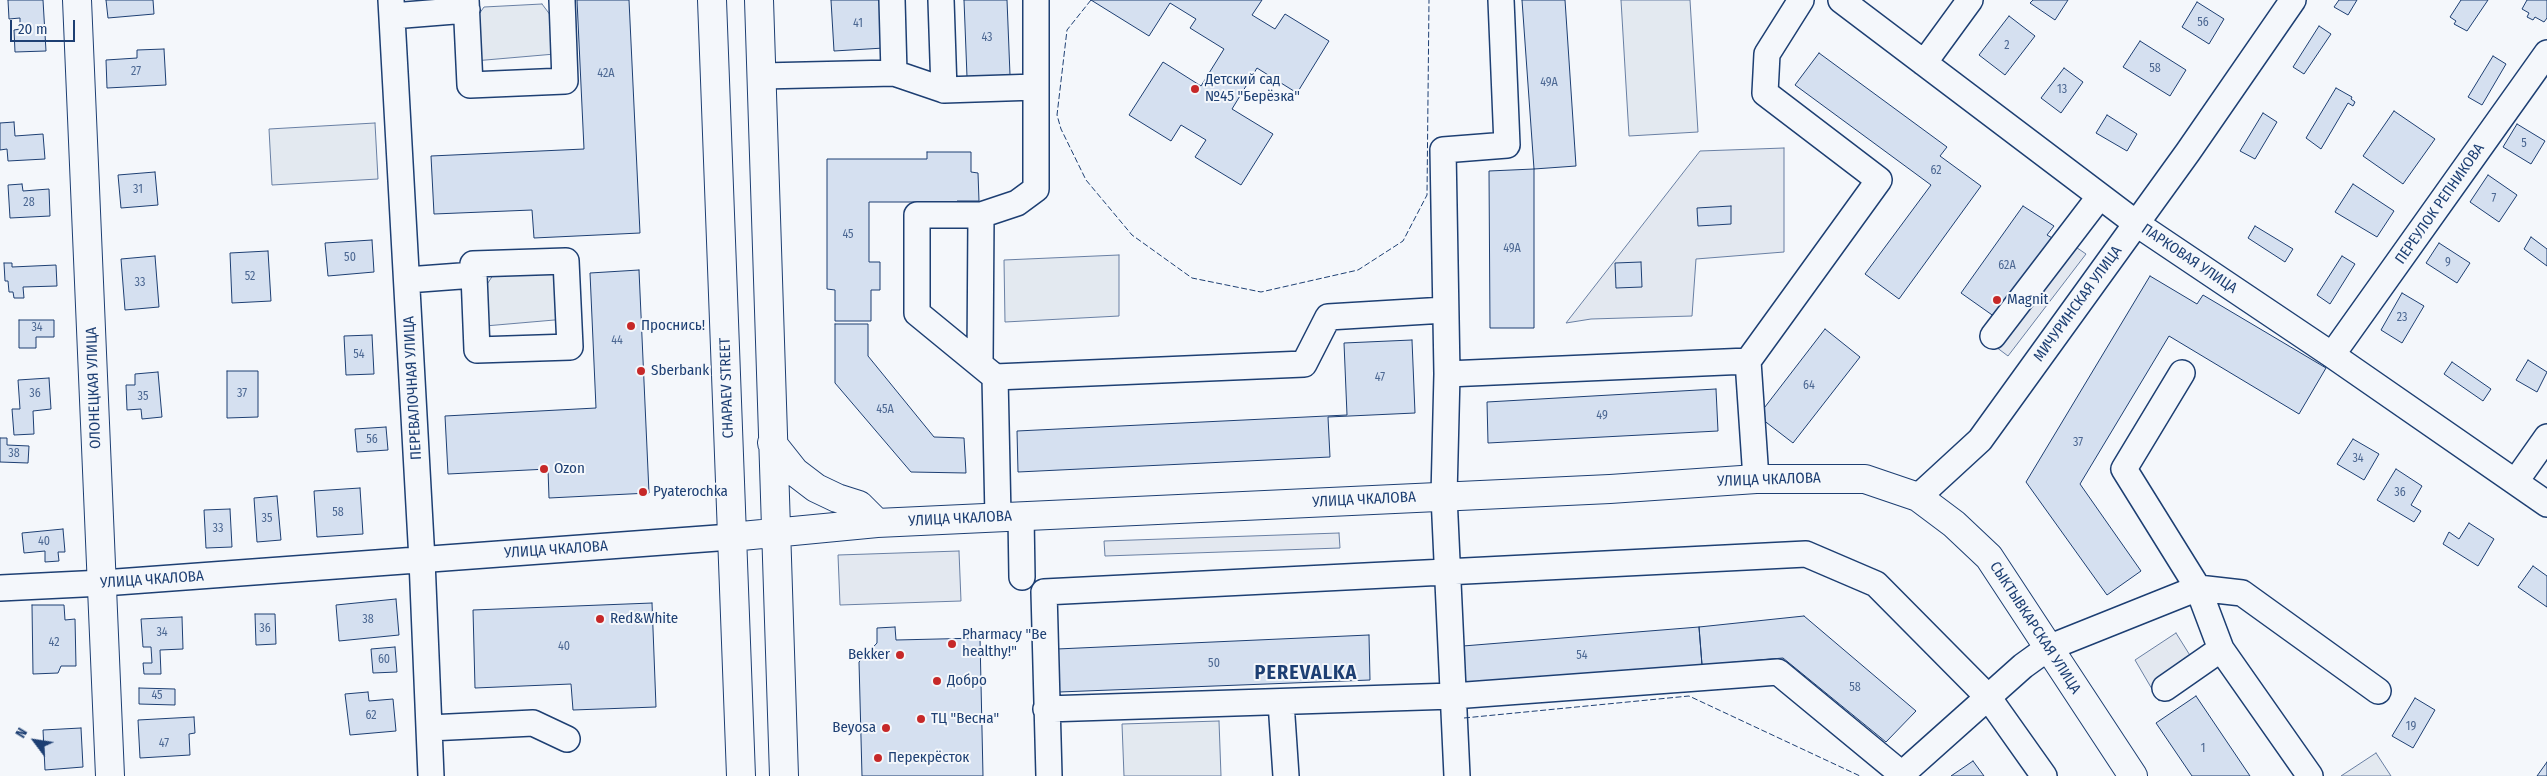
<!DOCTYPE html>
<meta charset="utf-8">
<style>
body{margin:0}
#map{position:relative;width:2547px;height:776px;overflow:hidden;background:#f4f7fb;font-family:"Fira Sans Condensed",sans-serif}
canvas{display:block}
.north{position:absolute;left:10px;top:716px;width:50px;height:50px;-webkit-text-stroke:4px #f4f7fb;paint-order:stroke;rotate:301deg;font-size:14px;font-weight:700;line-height:20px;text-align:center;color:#1d3f73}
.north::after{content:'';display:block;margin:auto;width:18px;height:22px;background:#1d3f73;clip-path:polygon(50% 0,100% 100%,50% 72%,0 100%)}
.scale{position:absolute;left:10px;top:20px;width:65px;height:22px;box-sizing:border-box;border:2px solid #1d3f73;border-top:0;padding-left:6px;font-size:15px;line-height:18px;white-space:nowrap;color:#1d3f73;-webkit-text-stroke:4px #f4f7fb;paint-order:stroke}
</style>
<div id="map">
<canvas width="2547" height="776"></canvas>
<div class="north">N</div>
<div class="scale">20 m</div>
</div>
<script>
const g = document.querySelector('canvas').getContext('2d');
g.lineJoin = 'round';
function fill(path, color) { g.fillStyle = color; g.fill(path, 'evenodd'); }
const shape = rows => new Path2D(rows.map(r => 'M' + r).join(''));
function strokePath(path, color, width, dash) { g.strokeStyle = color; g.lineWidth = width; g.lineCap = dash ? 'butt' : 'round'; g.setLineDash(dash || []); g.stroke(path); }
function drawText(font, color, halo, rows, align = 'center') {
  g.font = font + ' "Fira Sans Condensed",sans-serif'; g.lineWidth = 4; g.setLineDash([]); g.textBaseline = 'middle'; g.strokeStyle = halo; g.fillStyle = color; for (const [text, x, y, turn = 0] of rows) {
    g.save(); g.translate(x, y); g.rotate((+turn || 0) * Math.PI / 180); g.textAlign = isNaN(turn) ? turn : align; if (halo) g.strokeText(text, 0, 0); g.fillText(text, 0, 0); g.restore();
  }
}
const green = shape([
 [1621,0,1690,0,1698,132,1629,136,1621,0],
 [542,4,554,20,555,54,474,61,472,24,484,7,542,4],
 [375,123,378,179,272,185,269,129,375,123],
 [1119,255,1119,316,1005,322,1004,260,1119,255],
 [554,269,566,319,485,326,484,289,495,272,554,269],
 [1219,721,1221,776,1124,776,1122,724,1219,721],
 [2376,753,2391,776,2341,776,2376,753]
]);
fill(green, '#e3e9f0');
strokePath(green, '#687fa3', 1);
const parking = shape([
 [1784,148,1784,252,1696,259,1692,316,1591,319,1566,323,1700,151,1784,148],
 [2070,243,2086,254,2008,356,1992,344,2070,243],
 [1339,533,1340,548,1105,556,1104,541,1339,533],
 [959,551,961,601,840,605,838,555,959,551],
 [2176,633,2201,673,2159,701,2135,660,2176,633]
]);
fill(parking, '#e3e8f0');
strokePath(parking, '#687fa3', 1);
const building = shape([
 [8,0,43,0,46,51,15,52,14,30,20,29,20,18,9,19,8,0],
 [106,0,153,0,154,14,108,18,106,0],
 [577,0,629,0,640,233,534,238,532,210,434,214,431,156,584,149,577,0],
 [831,0,881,0,884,48,834,51,831,0],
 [964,0,1007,0,1010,75,967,77,964,0],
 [1091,0,1262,0,1252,15,1275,29,1285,14,1329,41,1297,93,1257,68,1232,109,1273,134,1241,185,1195,157,1206,140,1181,125,1171,141,1129,115,1163,62,1201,86,1224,49,1190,28,1196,19,1170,3,1149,36,1091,0],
 [1522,0,1565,0,1576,166,1534,169,1522,0],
 [2033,0,2068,0,2055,20,2030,3,2033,0],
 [2339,0,2357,0,2348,15,2334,7,2339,0],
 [2461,0,2488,0,2467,31,2454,24,2456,21,2450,17,2461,0],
 [2527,0,2547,0,2547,18,2544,22,2535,17,2533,20,2527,17,2529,13,2522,9,2527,0],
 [2197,2,2224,19,2209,44,2182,27,2197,2],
 [2009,16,2035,36,2005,75,1979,55,2009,16],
 [2319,26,2331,34,2304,74,2293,67,2319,26],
 [2140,41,2186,70,2170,96,2123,67,2140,41],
 [164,49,166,85,107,88,106,60,137,58,137,50,164,49],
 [1819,53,1947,147,1940,156,1981,186,1899,299,1865,274,1931,185,1795,85,1819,53],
 [2493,56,2506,64,2482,105,2468,97,2493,56],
 [2064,68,2083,82,2061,113,2041,98,2064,68],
 [2336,88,2352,97,2351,99,2355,102,2353,106,2348,103,2321,149,2306,138,2336,88],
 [2394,111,2435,139,2403,184,2363,156,2394,111],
 [2263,113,2277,122,2255,159,2240,151,2263,113],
 [2107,115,2137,134,2127,151,2096,133,2107,115],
 [14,122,15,136,43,134,45,159,8,161,7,149,0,150,0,123,14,122],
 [2517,124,2545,141,2531,164,2503,147,2517,124],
 [927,152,971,152,971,172,978,173,979,201,957,201,957,207,939,207,939,202,869,202,869,262,880,262,880,290,871,290,871,321,835,321,835,290,827,289,827,159,927,159,927,152],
 [1534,169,1534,328,1490,328,1489,171,1534,169],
 [155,172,158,205,121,208,118,175,155,172],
 [2488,175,2517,195,2499,222,2470,202,2488,175],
 [22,184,23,191,49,189,50,216,10,218,8,185,22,184],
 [2353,184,2394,211,2377,237,2335,212,2353,184],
 [1731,206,1731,224,1698,226,1697,208,1731,206],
 [2023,206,2054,226,2047,235,2054,239,1995,317,1961,293,2023,206],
 [2255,226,2293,249,2285,262,2248,238,2255,226],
 [2531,237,2547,249,2547,266,2524,249,2531,237],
 [372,240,374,272,328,276,325,243,372,240],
 [2439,243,2470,263,2457,283,2426,263,2439,243],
 [268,251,271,301,232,303,230,253,268,251],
 [155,256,159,307,125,310,121,259,155,256],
 [2342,256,2355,264,2330,304,2317,295,2342,256],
 [1641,262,1642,287,1616,288,1615,263,1641,262],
 [4,263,12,263,12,267,56,265,57,286,23,287,24,298,14,298,13,292,9,292,8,281,5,281,4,263],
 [639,270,649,493,549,498,548,469,448,474,445,416,596,408,590,273,639,270],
 [2150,276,2197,304,2203,295,2326,368,2299,414,2169,336,2080,484,2141,571,2107,595,2026,482,2150,276],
 [2402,293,2424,306,2402,343,2381,330,2402,293],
 [19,320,54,320,54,337,36,337,36,348,19,348,19,320],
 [835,324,868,324,868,356,934,437,964,438,966,473,911,472,835,383,835,324],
 [1825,329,1860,357,1793,443,1758,416,1825,329],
 [372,335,374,374,346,375,344,336,372,335],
 [1412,340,1415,413,1328,417,1330,457,1018,472,1017,431,1347,415,1344,343,1412,340],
 [2528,360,2547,372,2537,392,2516,380,2528,360],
 [2452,362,2491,389,2483,401,2444,374,2452,362],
 [227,371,258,371,258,417,227,418,227,371],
 [158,372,162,417,142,419,141,409,127,410,126,385,135,385,135,374,158,372],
 [49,378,51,409,33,411,34,434,14,435,12,409,20,409,18,380,49,378],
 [1716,389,1718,431,1488,443,1487,402,1716,389],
 [386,427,388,450,357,452,355,429,386,427],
 [0,438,7,438,7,445,29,446,28,463,0,462,0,438],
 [2353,439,2379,454,2364,480,2337,464,2353,439],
 [2396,469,2422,486,2411,505,2421,511,2414,522,2377,500,2396,469],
 [360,488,363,534,317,537,314,491,360,488],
 [277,496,281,540,257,542,254,498,277,496],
 [230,509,232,547,206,548,204,510,230,509],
 [2469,523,2494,539,2478,566,2443,544,2449,532,2459,539,2469,523],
 [63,529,65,552,58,552,59,561,45,562,45,551,24,553,22,533,63,529],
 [2533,566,2547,576,2547,607,2518,587,2533,566],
 [396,599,399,635,339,641,336,605,396,599],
 [652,603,656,707,573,710,571,684,475,688,473,610,652,603],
 [32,605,64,605,65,620,75,619,76,666,61,666,58,673,33,674,32,605],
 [255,614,275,614,276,644,256,645,255,614],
 [1804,616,1916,711,1886,742,1783,658,1702,665,1699,627,1804,616],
 [182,617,183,649,160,650,161,674,144,674,143,663,152,663,151,647,143,647,141,619,182,617],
 [895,627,896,640,980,638,983,776,862,776,859,662,877,643,877,628,895,627],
 [1699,627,1702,665,1464,685,1463,646,1699,627],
 [1369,635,1370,680,1059,692,1057,649,1369,635],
 [395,647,397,672,373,673,371,649,395,647],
 [139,688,175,689,175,705,139,704,139,688],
 [368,692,369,701,393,699,396,731,350,735,345,694,368,692],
 [2196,696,2250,776,2192,776,2156,723,2196,696],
 [2415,698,2435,710,2413,748,2392,736,2415,698],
 [194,717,195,733,189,734,190,755,140,758,138,720,194,717],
 [81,728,83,767,45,770,43,730,81,728],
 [1973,761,1984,776,1951,776,1973,761],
 [2547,762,2547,776,2537,776,2547,762]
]);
fill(building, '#d5e0f0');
strokePath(building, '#1d3f73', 1);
const minor = shape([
 [391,0,422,560,431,776],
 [466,0,470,85,565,81,562,0],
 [892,0,894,73],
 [941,0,944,90],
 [1841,0,2137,224,2332,355,2547,504],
 [392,16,467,10],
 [1924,63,1970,0],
 [762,76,894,73,944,90,1036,87],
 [407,280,474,275,477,350,570,347,566,261,473,264,474,275],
 [1993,336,2100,196],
 [2332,355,2547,53],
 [1748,361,1879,180,1765,93,1767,54,1801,0],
 [980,363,981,215],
 [2182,373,2124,469,2198,588,2221,649,2310,776],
 [1447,374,1748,361,1756,479],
 [995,377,1304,364,1328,317,1445,310],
 [2516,481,2547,437],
 [1918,497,1980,440,2188,152,2293,0],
 [1021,516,1022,577],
 [998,517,995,377,917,313,917,215,981,215,1017,203,1036,189,1036,0],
 [0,588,103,583,731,537],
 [2165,688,2221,649],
 [1281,702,1286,776],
 [1046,709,1453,696,1778,672,1904,776],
 [429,728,533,723,567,739],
 [1902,774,2023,666,2048,648,2198,588,2242,593,2378,691],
 [1049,776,1044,592,1806,554,1876,584,1988,697,2044,776],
 [1457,776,1444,496,1447,374,1443,150,1507,145,1501,0]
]);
const major = shape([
 [77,0,110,776],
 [712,0,741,776],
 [759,0,784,776],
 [772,443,795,472,816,488,837,498,859,505,877,523],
 [731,537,877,523,1610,489,1756,479,1865,479,1918,497,1954,524,1989,557,2133,776]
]);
strokePath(minor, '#1d3f73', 28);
strokePath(major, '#1d3f73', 30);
strokePath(minor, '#f4f7fb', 25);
strokePath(major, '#f4f7fb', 28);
strokePath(shape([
 [1091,0,1067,30,1057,115,1061,129,1086,180,1132,235,1192,278,1261,292,1358,270,1403,241,1427,195,1429,0],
 [1464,718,1689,696,1860,776]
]), '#1d3f73', 1, [6, 2.5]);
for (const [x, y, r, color] of [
 [1195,89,5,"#c62828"],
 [1997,300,5,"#c62828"],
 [631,326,5,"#c62828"],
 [641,371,5,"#c62828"],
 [544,469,5,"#c62828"],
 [643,492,5,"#c62828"],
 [600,619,5,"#c62828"],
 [952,644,5,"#c62828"],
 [900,655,5,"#c62828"],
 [937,681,5,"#c62828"],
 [921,719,5,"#c62828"],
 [886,728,5,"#c62828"],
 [878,758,5,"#c62828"]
]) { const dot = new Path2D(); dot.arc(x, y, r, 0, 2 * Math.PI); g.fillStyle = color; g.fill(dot); strokePath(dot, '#f4f7fb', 2); }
drawText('12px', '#4b6792', null, [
 ["56",2203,23],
 ["41",858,24],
 ["43",987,38],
 ["2",2007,46],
 ["58",2155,69],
 ["27",136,72],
 ["42А",606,74],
 ["49А",1549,83],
 ["13",2062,90],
 ["5",2524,144],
 ["62",1936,171],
 ["31",138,190],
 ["7",2494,199],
 ["28",29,203],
 ["45",848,235],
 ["49А",1512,249],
 ["50",350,258],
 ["9",2448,263],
 ["62А",2007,266],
 ["52",250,277],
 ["33",140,283],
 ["23",2402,318],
 ["34",37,328],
 ["44",617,341],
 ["54",359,355],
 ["47",1380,378],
 ["64",1809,386],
 ["36",35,394],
 ["37",242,394],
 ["35",143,397],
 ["45А",885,410],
 ["49",1602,416],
 ["56",372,440],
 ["37",2078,443],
 ["38",14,454],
 ["34",2358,459],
 ["36",2400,493],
 ["58",338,513],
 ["35",267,519],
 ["33",218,529],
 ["40",44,542],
 ["38",368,620],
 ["36",265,629],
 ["34",162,633],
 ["42",54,643],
 ["40",564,647],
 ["54",1582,656],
 ["60",384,660],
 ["50",1214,664],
 ["58",1855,688],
 ["45",157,696],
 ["62",371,716],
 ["19",2411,727],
 ["47",164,744],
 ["1",2203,749]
]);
drawText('15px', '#1d3f73', '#f4f7fb', [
 ["Детский сад",1205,80],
 ["№45 \"Берёзка\"",1205,97],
 ["Magnit",2007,300],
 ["Проснись!",641,326],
 ["Sberbank",651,371],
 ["Ozon",554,469],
 ["Pyaterochka",653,492],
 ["Red&White",610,619],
 ["Pharmacy \"Be",962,635],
 ["healthy!\"",962,652],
 ["Bekker",890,655,"right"],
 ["Добро",947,681],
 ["ТЦ \"Весна\"",931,719],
 ["Beyosa",876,728,"right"],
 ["Перекрёсток",888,758]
], 'left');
drawText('15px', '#1d3f73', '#f4f7fb', [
 ["ПЕРЕУЛОК РЕПНИКОВА",2440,204,-55],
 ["ПАРКОВАЯ УЛИЦА",2189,259,34],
 ["МИЧУРИНСКАЯ УЛИЦА",2078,304,-54],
 ["ОЛОНЕЦКАЯ УЛИЦА",94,388,-92],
 ["ПЕРЕВАЛОЧНАЯ УЛИЦА",413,388,-93],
 ["CHAPAEV STREET",727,388,-92],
 ["УЛИЦА ЧКАЛОВА",1769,480,-2],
 ["УЛИЦА ЧКАЛОВА",1364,500,-3],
 ["УЛИЦА ЧКАЛОВА",960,519,-3],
 ["УЛИЦА ЧКАЛОВА",556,550,-4],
 ["УЛИЦА ЧКАЛОВА",152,580,-4],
 ["СЫКТЫВКАРСКАЯ УЛИЦА",2035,628,57]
]);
g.letterSpacing = '1px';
drawText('bold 20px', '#1d3f73', '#f4f7fb', [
 ["PEREVALKA",1306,673]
]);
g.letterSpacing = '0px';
</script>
